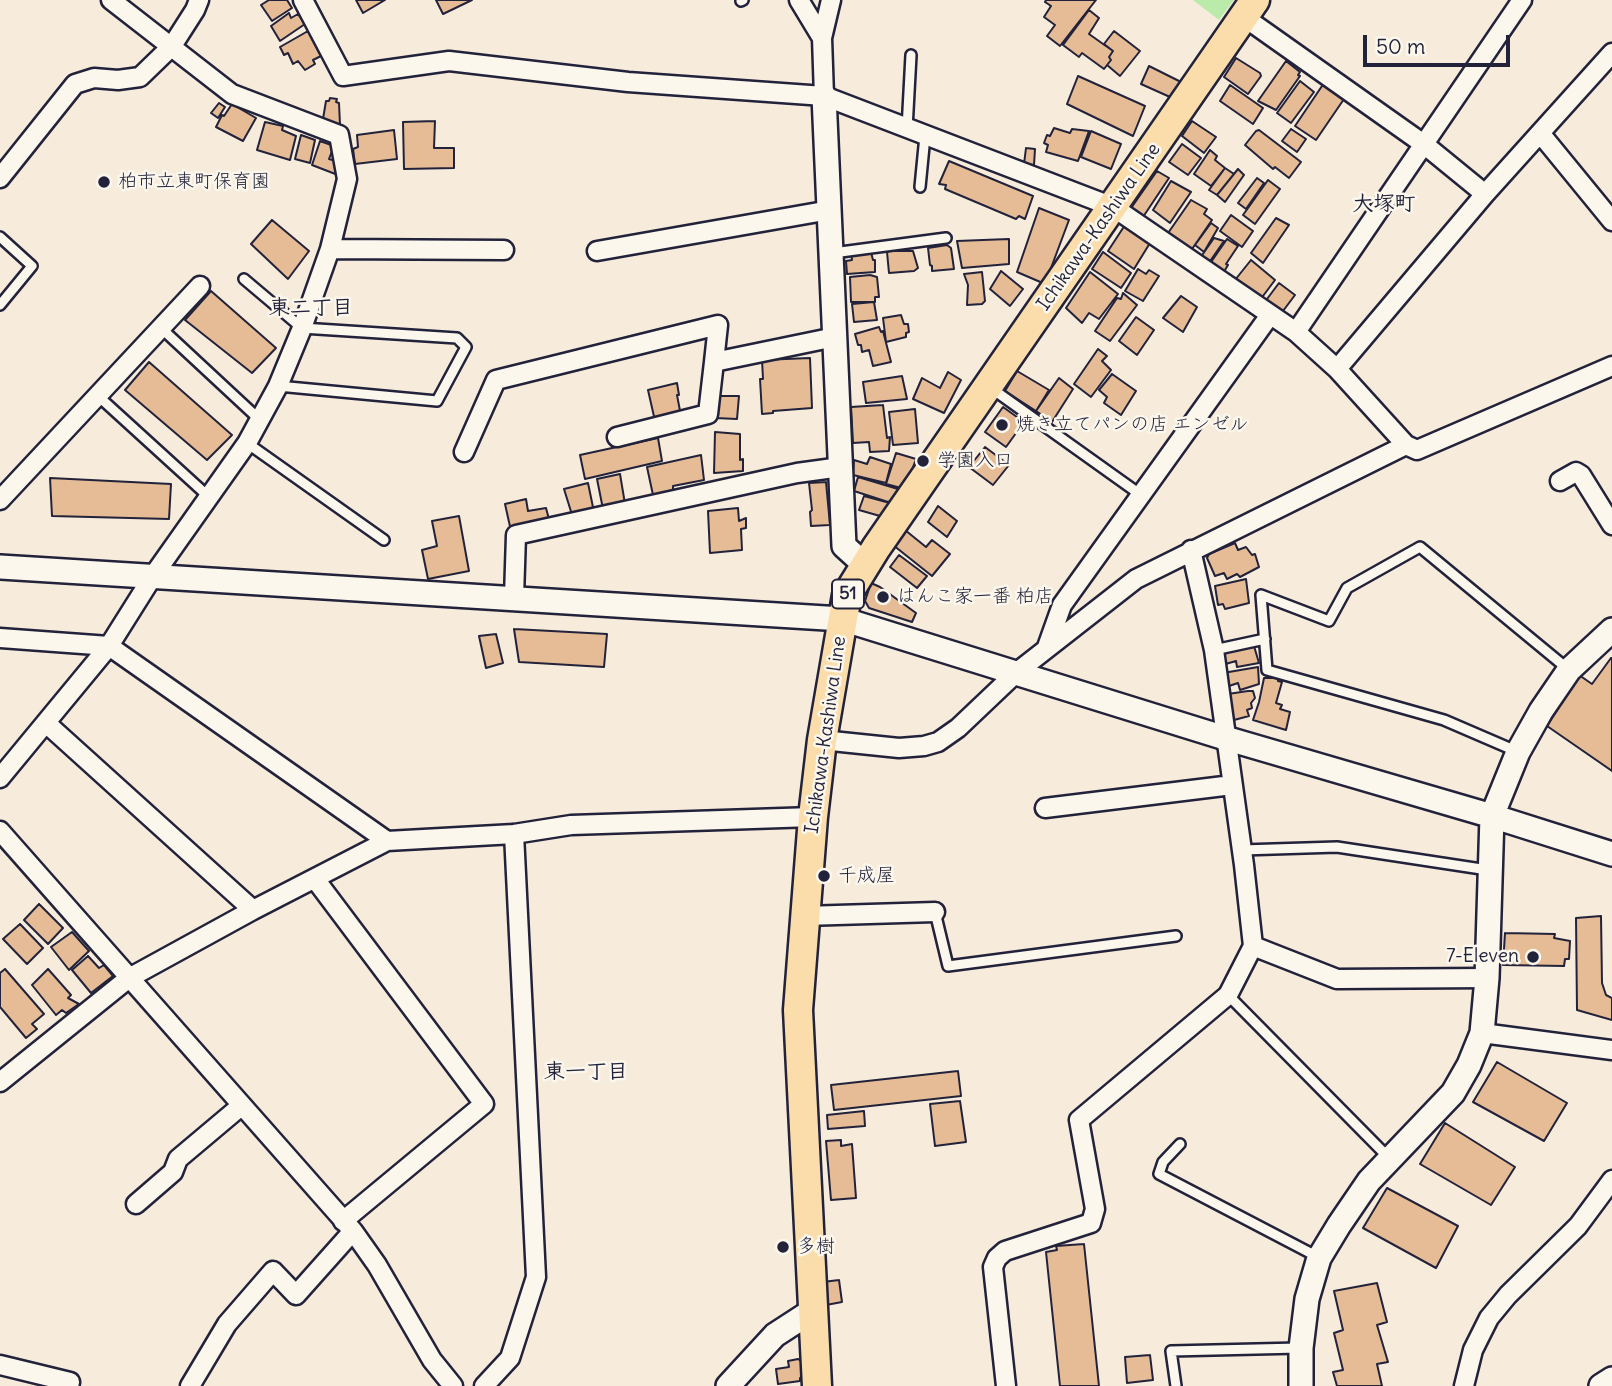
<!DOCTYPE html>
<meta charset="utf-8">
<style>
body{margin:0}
#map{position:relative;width:1612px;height:1386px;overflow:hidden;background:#f7ebdb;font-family:Delius,sans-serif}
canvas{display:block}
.scale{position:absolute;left:1363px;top:35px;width:147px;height:32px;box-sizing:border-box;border:4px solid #22223b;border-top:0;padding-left:9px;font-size:21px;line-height:24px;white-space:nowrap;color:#22223b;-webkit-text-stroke:5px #fbf7ec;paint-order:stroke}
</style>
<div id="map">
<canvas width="1612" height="1386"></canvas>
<div class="scale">50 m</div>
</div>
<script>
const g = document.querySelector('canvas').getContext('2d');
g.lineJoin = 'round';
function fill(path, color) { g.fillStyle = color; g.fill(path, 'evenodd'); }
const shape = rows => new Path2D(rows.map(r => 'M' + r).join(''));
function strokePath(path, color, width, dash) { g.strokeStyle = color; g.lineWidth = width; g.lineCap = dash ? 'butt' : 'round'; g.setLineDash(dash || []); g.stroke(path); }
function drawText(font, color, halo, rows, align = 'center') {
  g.font = font + ' Delius,"Klee One",sans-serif'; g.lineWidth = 5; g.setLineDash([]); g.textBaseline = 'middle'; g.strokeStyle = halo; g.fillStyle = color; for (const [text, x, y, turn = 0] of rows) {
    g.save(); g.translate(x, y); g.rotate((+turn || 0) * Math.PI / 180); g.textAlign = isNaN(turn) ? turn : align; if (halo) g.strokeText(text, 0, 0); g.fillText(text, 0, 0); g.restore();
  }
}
fill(shape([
 [1193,0,1234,0,1219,20]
]), '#baebab');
const building = shape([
 [269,0,287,0,292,8,272,21,261,5,269,0],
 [356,0,385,0,363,13,356,0],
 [436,0,472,0,443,14,436,0],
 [1046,0,1096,0,1060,46,1047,36,1055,25,1044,17,1051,6,1045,2,1046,0],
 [1089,10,1099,18,1089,34,1113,51,1109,57,1111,60,1104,69,1082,53,1079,57,1063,45,1089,10],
 [289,13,291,18,298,14,305,24,280,41,271,26,289,13],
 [308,31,321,56,313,60,315,64,305,70,298,61,293,64,288,53,284,55,280,47,308,31],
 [1114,31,1140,51,1120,76,1107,65,1111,60,1109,57,1113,51,1104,44,1114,31],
 [1236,58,1260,73,1261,76,1248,94,1224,77,1236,58],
 [1286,61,1300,72,1298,75,1300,76,1276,110,1258,101,1286,61],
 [1149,66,1181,82,1170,97,1141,84,1149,66],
 [1078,76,1145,106,1133,136,1067,104,1078,76],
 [1300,81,1314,92,1291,123,1277,113,1300,81],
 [1324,83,1344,99,1316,140,1295,126,1324,83],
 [1230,85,1263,108,1253,124,1220,101,1230,85],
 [330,98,337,99,336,102,339,103,340,125,324,122,325,119,323,119,326,101,329,101,330,98],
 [219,103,225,107,218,118,211,113,219,103],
 [232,104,256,118,243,141,216,127,222,115,224,116,232,104],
 [435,121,434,148,454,148,454,168,404,169,403,122,435,121],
 [1192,121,1216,137,1204,153,1182,136,1192,121],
 [265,122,283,126,282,130,296,136,290,160,257,150,265,122],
 [1054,128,1070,133,1072,129,1089,131,1078,161,1046,152,1048,145,1044,143,1047,135,1050,136,1054,128],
 [1291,129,1306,139,1297,152,1282,141,1291,129],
 [394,130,397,159,355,164,353,149,358,147,357,135,394,130],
 [1259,130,1301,162,1289,178,1275,167,1273,169,1245,145,1256,131,1259,130],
 [1091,131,1121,144,1111,169,1081,157,1091,131],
 [301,135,315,140,310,163,295,159,301,135],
 [320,141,334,146,329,159,336,161,338,175,312,165,320,141],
 [1182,144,1201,158,1188,175,1169,162,1182,144],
 [1026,148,1035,149,1034,165,1024,164,1026,148],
 [1210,150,1217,156,1215,160,1225,168,1211,186,1194,174,1210,150],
 [949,161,1033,196,1025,219,1019,216,1016,219,945,189,946,185,939,184,949,161],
 [1225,168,1234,174,1217,195,1209,190,1225,168],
 [1238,169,1244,175,1225,202,1217,195,1238,169],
 [1157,171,1169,178,1141,220,1129,211,1157,171],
 [1257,178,1264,183,1246,209,1238,203,1257,178],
 [1268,180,1280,189,1255,224,1243,215,1268,180],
 [1171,181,1191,192,1170,223,1153,210,1171,181],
 [1191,200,1207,209,1204,214,1212,220,1190,252,1166,236,1191,200],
 [1039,208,1069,220,1045,284,1017,272,1039,208],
 [1231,215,1253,231,1242,247,1220,231,1231,215],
 [1276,218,1289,225,1263,263,1251,253,1276,218],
 [272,220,309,251,288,279,251,244,272,220],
 [1211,223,1218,228,1204,252,1195,245,1211,223],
 [1125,225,1150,243,1134,269,1108,251,1125,225],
 [1214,238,1224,241,1206,267,1198,261,1214,238],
 [1009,239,1009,264,962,268,957,241,1009,239],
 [1227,239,1238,246,1226,264,1228,265,1222,275,1209,265,1227,239],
 [947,245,951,248,954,269,932,271,932,266,930,265,928,248,947,245],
 [889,251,913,251,918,268,914,271,889,273,887,252,889,251],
 [871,252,873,260,875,260,875,272,847,274,846,261,852,260,851,253,871,252],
 [1103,252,1131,273,1121,288,1092,269,1103,252],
 [1251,260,1275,280,1260,300,1235,280,1251,260],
 [1138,269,1146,274,1149,270,1159,276,1143,301,1125,291,1138,269],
 [1001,271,1023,289,1010,306,990,289,1001,271],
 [982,272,985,301,982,304,967,305,968,285,964,274,982,272],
 [1090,272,1118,294,1099,319,1089,313,1082,323,1066,308,1090,272],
 [870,275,877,277,879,297,875,297,875,302,851,302,850,277,870,275],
 [1279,283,1295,295,1280,315,1264,303,1279,283],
 [211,291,276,348,252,373,185,320,211,291],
 [1123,293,1137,305,1110,341,1095,331,1117,298,1121,299,1123,293],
 [1181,296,1197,307,1183,332,1163,318,1181,296],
 [874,302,877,320,854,322,852,304,874,302],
 [901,315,904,324,908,324,909,332,906,333,906,337,886,342,883,318,901,315],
 [1136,317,1154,330,1137,355,1119,341,1136,317],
 [879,327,881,332,883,331,891,362,873,366,869,350,862,352,861,345,858,345,855,334,879,327],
 [1098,349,1107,356,1102,361,1111,370,1091,397,1074,384,1098,349],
 [810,358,812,408,773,411,773,413,762,414,760,379,763,379,762,360,810,358],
 [149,362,232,435,207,460,125,390,149,362],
 [1017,371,1049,390,1036,411,1005,391,1017,371],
 [948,372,961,380,944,413,913,399,922,378,940,388,948,372],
 [1112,374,1136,391,1121,415,1104,403,1107,397,1099,390,1112,374],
 [902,376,907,399,866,403,863,382,902,376],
 [1059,378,1073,389,1052,422,1036,411,1059,378],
 [677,383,679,395,677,395,681,416,655,421,648,390,677,383],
 [717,396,739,396,737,419,715,418,717,396],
 [883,405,887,438,890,437,889,451,870,452,869,442,853,443,851,407,883,405],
 [1003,407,1024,422,1006,447,985,432,1003,407],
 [915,409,918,443,893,445,889,412,915,409],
 [715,432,740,434,740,460,743,459,743,471,714,473,715,432],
 [658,438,662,461,585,479,580,455,658,438],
 [985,447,1009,465,993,485,969,467,985,447],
 [896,453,916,459,912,470,901,488,886,484,896,453],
 [701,455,704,480,673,486,673,490,653,495,647,467,701,455],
 [870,457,891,464,886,483,853,475,854,460,867,464,870,457],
 [620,474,625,504,603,509,597,479,620,474],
 [858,477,898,489,896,494,891,501,888,502,854,491,858,477],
 [50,478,171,484,169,519,52,516,50,478],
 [826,482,830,525,811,526,810,512,812,510,809,483,826,482],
 [588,483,594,512,573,518,564,489,588,483],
 [864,496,890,503,880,516,859,510,864,496],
 [526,499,528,511,546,508,550,523,511,531,505,504,526,499],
 [938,506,957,521,947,537,928,522,938,506],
 [738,508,739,521,746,518,746,528,741,529,742,550,710,553,708,511,738,508],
 [459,516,469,571,428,579,422,550,437,546,432,521,459,516],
 [905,530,926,547,932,540,950,554,932,576,893,545,905,530],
 [1235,543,1238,550,1246,547,1252,555,1255,554,1259,567,1240,577,1237,574,1227,579,1224,573,1215,576,1207,558,1209,554,1235,543],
 [899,555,927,576,917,588,890,567,899,555],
 [1246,579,1249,603,1225,609,1223,604,1218,605,1215,586,1246,579],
 [871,583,880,587,916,613,912,622,869,608,865,601,871,583],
 [514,629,607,634,604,667,519,662,514,629],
 [496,634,503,663,486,668,479,636,496,634],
 [1254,646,1259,663,1237,667,1236,661,1222,665,1221,652,1254,646],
 [1611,658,1612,658,1612,771,1547,726,1579,675,1592,684,1611,658],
 [1258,667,1259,684,1240,690,1238,683,1226,687,1223,673,1258,667],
 [1264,678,1278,678,1278,681,1282,682,1276,703,1282,705,1280,709,1290,712,1286,730,1253,720,1259,702,1264,678],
 [1248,691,1253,691,1255,698,1251,703,1252,708,1247,710,1249,716,1234,720,1228,694,1248,691],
 [39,904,63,928,48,944,24,920,39,904],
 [1601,916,1602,983,1606,995,1612,998,1612,1020,1577,1010,1576,918,1601,916],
 [20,924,43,948,27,964,3,939,20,924],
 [72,932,89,951,69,970,51,947,72,932],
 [1505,933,1555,934,1554,938,1570,941,1569,959,1565,959,1564,966,1503,965,1505,933],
 [88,956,99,968,104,965,113,976,91,993,72,970,88,956],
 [5,969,44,1014,32,1024,37,1029,26,1038,0,1007,0,973,5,969],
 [48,969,71,995,68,998,79,1004,66,1013,62,1010,56,1015,32,985,48,969],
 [1497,1062,1567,1103,1544,1141,1473,1102,1497,1062],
 [958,1071,961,1096,834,1110,831,1085,958,1071],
 [960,1101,966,1142,935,1146,930,1104,960,1101],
 [864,1111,865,1126,828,1129,827,1115,864,1111],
 [1445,1123,1515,1167,1491,1205,1420,1164,1445,1123],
 [841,1140,841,1146,852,1144,856,1198,831,1200,826,1141,841,1140],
 [1387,1188,1458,1226,1436,1268,1363,1228,1387,1188],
 [1084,1244,1099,1386,1060,1386,1046,1252,1057,1250,1056,1246,1084,1244],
 [839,1280,842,1302,826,1305,823,1282,839,1280],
 [1377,1283,1387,1322,1377,1325,1388,1362,1377,1364,1382,1386,1337,1386,1333,1372,1343,1370,1334,1333,1343,1330,1334,1291,1377,1283],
 [1150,1355,1153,1380,1127,1383,1125,1357,1150,1355],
 [798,1359,802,1361,803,1378,800,1378,800,1381,778,1384,776,1369,789,1367,788,1361,798,1359]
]);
fill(building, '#e5bc95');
strokePath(building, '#22223b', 2);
const service = shape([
 [741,1,743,0],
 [907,129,911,55],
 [920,187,925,136],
 [0,237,32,266,0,305],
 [833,253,946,238],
 [244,279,302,328,457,338,466,347,437,401,278,386],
 [161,328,260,420],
 [991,388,1141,495],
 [97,395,209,497],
 [247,443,384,540],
 [1214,650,1265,639],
 [1516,751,1444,720,1267,670,1261,595,1329,621,1347,588,1420,547,1569,670],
 [1242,850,1337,847,1488,870],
 [935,912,948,966,1176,936],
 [1228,995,1389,1158],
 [1180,1144,1163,1162,1159,1174,1318,1257],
 [1176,1386,1171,1351,1299,1348]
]);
const minor = shape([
 [303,0,343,76,449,61,628,82,824,96,1113,207,1296,332],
 [799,0,822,38],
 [1244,17,1425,145,1485,194],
 [824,96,822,38,831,0],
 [1540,133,1612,221],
 [0,178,75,84,94,78,118,80,140,77,172,46,195,10,199,0],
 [330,249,504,250],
 [597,251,830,210],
 [1337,369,1485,194,1612,53],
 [617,437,708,414,714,362],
 [1406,445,1337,369,1296,332,1522,0],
 [464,452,496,380,718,325,714,362,835,337],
 [1560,481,1576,472,1581,475,1612,525],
 [0,500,200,286],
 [514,597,516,535,797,473,841,467],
 [0,638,109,646,387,841],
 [1047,647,1062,605,1270,315],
 [46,723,253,910],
 [822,740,899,748,924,746,938,742,958,728,1017,672,1136,579,1406,445,1417,450,1612,366],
 [0,778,109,646,153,576,247,443,278,386,302,328,330,249,347,179,339,135,232,94,111,0],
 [1045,808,1232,785],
 [0,831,353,1231,377,1265,432,1360,453,1386],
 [315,879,484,1104,343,1221],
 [804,916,935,912],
 [1253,946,1337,979,1487,978],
 [1482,1033,1612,1050],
 [0,1082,129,978,253,910,387,841,514,834,571,825,813,817],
 [136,1204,173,1172,178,1159,241,1106],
 [0,1365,70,1382,69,1386],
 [190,1386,227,1324,273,1271,296,1295,353,1231],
 [484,1386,510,1358,536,1277,514,834],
 [1006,1386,993,1267,997,1258,1005,1251,1091,1223,1095,1209,1079,1120,1228,995,1253,946,1244,865,1214,650,1191,550],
 [1464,1386,1473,1350,1489,1318,1508,1295,1578,1226,1612,1180]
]);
const tertiary = shape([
 [824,96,844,546,865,565],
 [0,567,842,619,1225,738,1492,816,1612,854],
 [728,1386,775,1335,812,1311],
 [1301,1386,1301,1348,1307,1299,1319,1258,1339,1225,1369,1181,1453,1093,1469,1065,1482,1033,1487,978,1492,816,1518,752,1541,711,1569,670,1612,630],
 [1601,1386,1612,1379]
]);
const primary = shape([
 [817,1386,798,1010,813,817,822,740,847,595,876,548,1255,0]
]);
strokePath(service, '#22223b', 14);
strokePath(minor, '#22223b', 23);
strokePath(tertiary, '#22223b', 28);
strokePath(primary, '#22223b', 33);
strokePath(service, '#fbf7ec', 9);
strokePath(minor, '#fbf7ec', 18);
strokePath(tertiary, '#fbf7ec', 23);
strokePath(primary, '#fbddab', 28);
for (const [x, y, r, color] of [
 [104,182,7,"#22223b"],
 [1002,425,7,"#22223b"],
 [923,461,7,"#22223b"],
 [883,597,7,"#22223b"],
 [824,876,7,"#22223b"],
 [1533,957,7,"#22223b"],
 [783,1247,7,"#22223b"]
]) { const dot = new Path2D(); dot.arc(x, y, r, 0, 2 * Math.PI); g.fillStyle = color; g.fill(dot); strokePath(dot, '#fbf7ec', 2.5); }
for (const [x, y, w] of [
 [848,594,32]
]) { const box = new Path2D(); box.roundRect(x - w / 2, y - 14.5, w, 29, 5); g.fillStyle = '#fbf7ec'; g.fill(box); strokePath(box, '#22223b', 2); }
drawText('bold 18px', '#22223b', null, [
 ["51",848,594]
]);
drawText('19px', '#22223b', '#fbf7ec', [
 ["柏市立東町保育園",118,182],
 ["焼き立てパンの店 エンゼル",1016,425],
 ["学園入口",937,461],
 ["はんこ家一番 柏店",897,597],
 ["千成屋",838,876],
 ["7-Eleven",1519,957,"right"],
 ["多樹",797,1247]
], 'left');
drawText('19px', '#22223b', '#fbf7ec', [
 ["Ichikawa-Kashiwa Line",1099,227,-55],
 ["Ichikawa-Kashiwa Line",826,735,-82]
]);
drawText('bold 21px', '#22223b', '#fbf7ec', [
 ["大塚町",1384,204],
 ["東二丁目",311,308],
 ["東一丁目",586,1072]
]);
</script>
